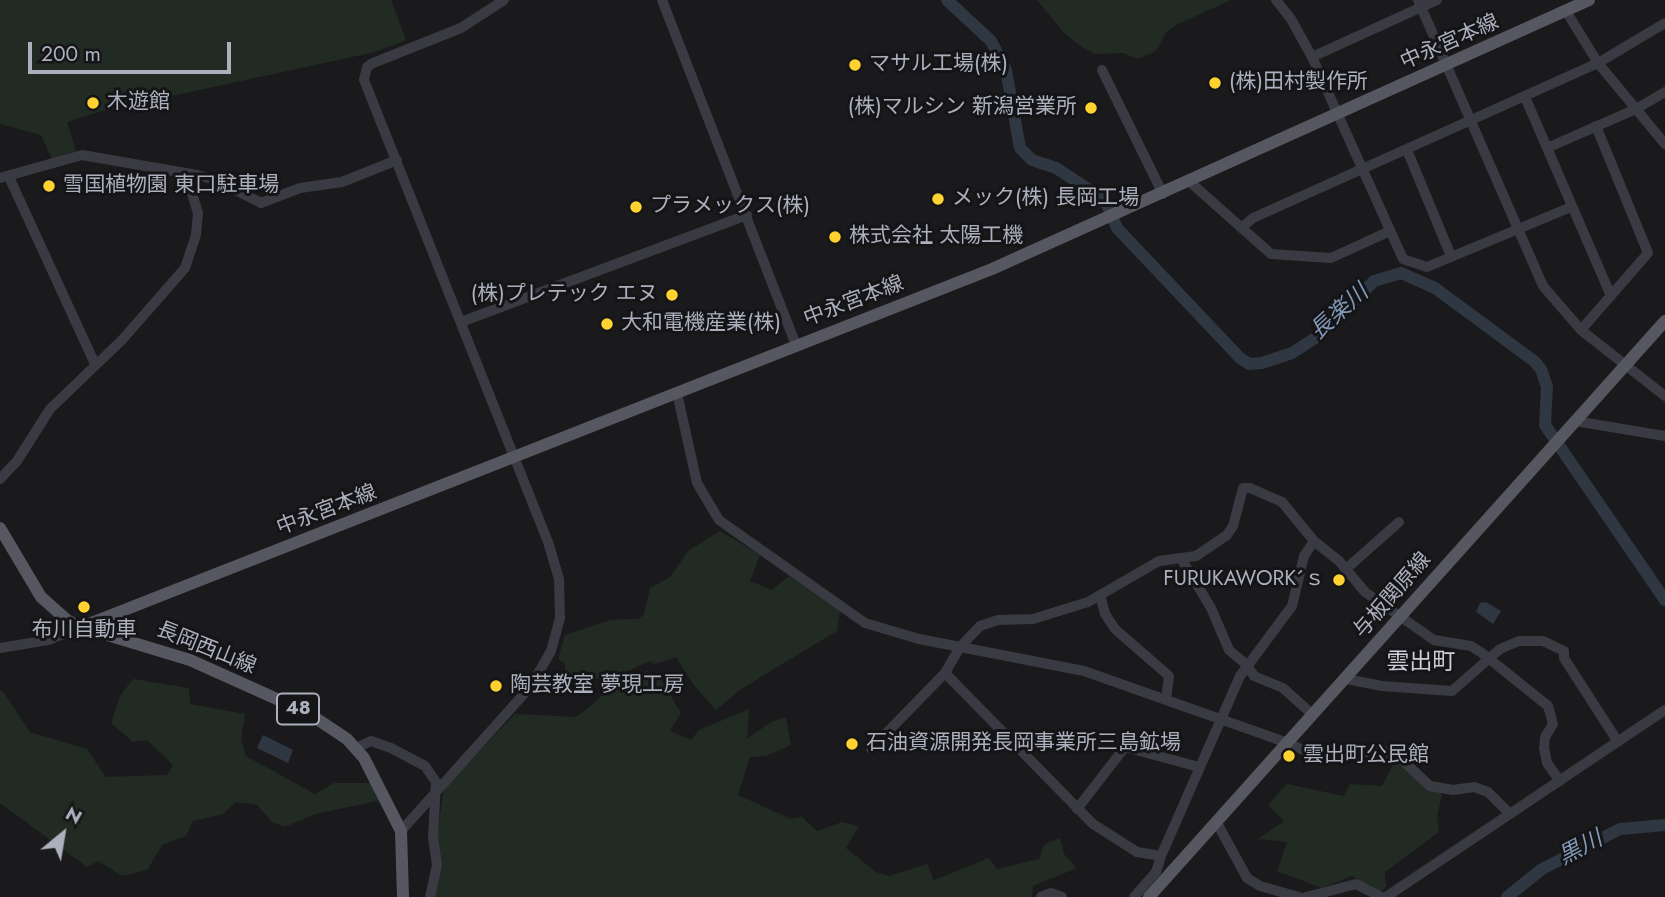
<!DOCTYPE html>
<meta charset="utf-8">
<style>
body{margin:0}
#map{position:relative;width:1665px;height:897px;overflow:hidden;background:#1a1a1c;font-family:Jost,sans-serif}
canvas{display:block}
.north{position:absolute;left:28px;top:799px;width:70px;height:70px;-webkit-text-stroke:5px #151517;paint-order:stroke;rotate:30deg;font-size:19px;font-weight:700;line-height:28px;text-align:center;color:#acafbc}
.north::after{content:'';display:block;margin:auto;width:24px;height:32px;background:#acafbc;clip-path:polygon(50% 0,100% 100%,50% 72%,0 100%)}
.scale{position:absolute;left:28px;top:42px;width:203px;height:32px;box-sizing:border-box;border:4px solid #acafbc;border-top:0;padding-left:9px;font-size:21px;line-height:24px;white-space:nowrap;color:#acafbc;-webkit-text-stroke:5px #151517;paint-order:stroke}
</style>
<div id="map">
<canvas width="1665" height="897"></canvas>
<div class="north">N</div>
<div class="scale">200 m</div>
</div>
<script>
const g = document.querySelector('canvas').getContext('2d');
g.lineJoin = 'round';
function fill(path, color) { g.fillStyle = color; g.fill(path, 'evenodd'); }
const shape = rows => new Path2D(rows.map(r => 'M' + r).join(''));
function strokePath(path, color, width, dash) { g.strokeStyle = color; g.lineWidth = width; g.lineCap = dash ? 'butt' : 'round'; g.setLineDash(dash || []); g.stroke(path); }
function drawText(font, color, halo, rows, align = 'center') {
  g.font = font + ' Jost,"Noto Sans JP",sans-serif'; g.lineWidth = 6; g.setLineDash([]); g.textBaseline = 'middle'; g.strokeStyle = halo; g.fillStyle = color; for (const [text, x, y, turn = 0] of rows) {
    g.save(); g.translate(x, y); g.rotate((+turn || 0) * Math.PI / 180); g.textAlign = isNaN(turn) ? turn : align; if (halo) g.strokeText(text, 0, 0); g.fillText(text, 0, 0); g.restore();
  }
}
fill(shape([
 [0,0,391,0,406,40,375,52,102,111,67,122,76,151,52,159,41,135,0,124],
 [1037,0,1231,0,1176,25,1166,32,1156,51,1137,59,1124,53,1095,54,1082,47,1065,34],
 [720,531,760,555,750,581,772,590,789,576,840,611,837,631,741,689,716,710,694,685,676,657,655,664,650,661,617,676,574,681,565,671,565,663,558,659,565,635,610,620,638,619,644,615,650,588,670,577,688,551],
 [648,671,660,678,681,713,670,731,691,740,699,730,749,709,747,739,771,722,786,717,791,745,766,756,750,757,738,795,791,819,802,817,817,831,842,822,859,826,846,848,876,872,889,876,927,864,934,880,989,858,997,869,1039,859,1044,845,1060,838,1064,854,1077,868,1033,886,1032,897,428,897,444,788,515,714,576,717,590,707,616,680],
 [133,679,189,688,190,704,245,714,241,739,246,756,315,794,334,783,374,783,382,800,315,814,285,827,272,822,257,805,236,802,223,814,193,821,186,836,162,845,147,870,122,876,98,861,87,867,0,803,0,692,2,690,30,732,87,749,106,777,167,775,173,765,147,740,133,742,111,723,120,696],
 [1405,756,1442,794,1437,817,1439,832,1385,872,1386,887,1381,892,1352,876,1322,888,1277,871,1287,842,1258,839,1284,821,1268,805,1287,784,1344,796,1350,784,1382,786,1394,763]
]), '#212b24');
fill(shape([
 [1486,602,1501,611,1493,624,1476,612,1480,603],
 [263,735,293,750,288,763,257,748]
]), '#2e3742');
strokePath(shape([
 [947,0,991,41,1006,70,1020,148,1032,160,1056,168,1105,200,1117,228,1240,358,1249,364,1262,363,1292,353,1320,335,1374,281,1401,273,1435,288,1534,361,1541,369,1547,387,1545,425,1665,600],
 [1507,897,1542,869,1620,829,1665,825]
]), '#2e3742', 12);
strokePath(shape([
 [662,0,796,345],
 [1276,0,1291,19,1312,57,1403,259,1427,267,1571,207],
 [1418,0,1543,286,1581,330,1665,396],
 [1566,11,1598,63,1665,144],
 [1312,57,1437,0],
 [1102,70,1163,194],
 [1525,97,1611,296],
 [1547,148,1636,109,1665,92],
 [1407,150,1451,256],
 [9,177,95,364],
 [0,178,82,155,197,175,216,180,261,203,300,188,342,182,397,160],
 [1190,182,1271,254,1331,258,1390,231],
 [1241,228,1253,218,1598,63,1665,23],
 [461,322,747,215],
 [1581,330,1648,253,1596,126],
 [677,393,697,483,719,520,865,623,919,639,1084,671,1288,743,1323,759,1382,750,1401,759,1430,786,1453,790,1474,787,1488,792,1510,814],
 [1575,421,1665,436],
 [0,479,17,461,50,409,122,340,185,268,196,235,198,213,186,174],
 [1182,560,1211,608,1229,650,1247,665,1254,676,1283,688,1313,715],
 [1346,569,1399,522],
 [1101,598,1105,614,1115,629,1169,676,1166,699],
 [0,648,48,640,81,627],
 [945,673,1093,824,1137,852,1161,856,1240,676,1292,606,1304,556,1314,541],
 [1346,679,1382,686,1452,691,1500,649,1519,641,1543,641,1564,651,1564,658,1618,742],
 [356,748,371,741,391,748,425,766,436,782,433,838,437,865,430,897],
 [871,749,945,673,960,647,980,626,998,620,1033,619,1088,602,1159,561,1196,556,1227,535,1233,526,1243,488,1250,488,1282,502,1314,541,1339,561,1365,592,1434,640,1471,646,1482,653,1548,706,1553,724,1545,737,1544,748,1547,763,1560,781],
 [1077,809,1125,747,1199,767],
 [1217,823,1247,878,1260,886,1299,897],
 [401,831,531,686,551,651,560,618,559,579,548,542,364,80,367,67,373,63,461,28,504,0],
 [1041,897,1051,893,1062,897],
 [1134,897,1156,872,1161,856],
 [1306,897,1356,884,1381,897],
 [1386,897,1665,710]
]), '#3a3b42', 10);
strokePath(shape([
 [0,528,41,597,67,620,81,627,190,660,308,713,347,739,364,758,401,831,403,897],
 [81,627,992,269,1589,0],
 [1149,897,1665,321]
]), '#565761', 12);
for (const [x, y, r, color] of [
 [855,65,7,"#fdd231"],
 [1215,83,7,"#fdd231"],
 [93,103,7,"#fdd231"],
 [1091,108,7,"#fdd231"],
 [49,186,7,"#fdd231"],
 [938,199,7,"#fdd231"],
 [636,207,7,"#fdd231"],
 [835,237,7,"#fdd231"],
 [672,295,7,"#fdd231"],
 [607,324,7,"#fdd231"],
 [1339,580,7,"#fdd231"],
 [84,607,7,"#fdd231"],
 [496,686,7,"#fdd231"],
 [852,744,7,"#fdd231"],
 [1289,756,7,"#fdd231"]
]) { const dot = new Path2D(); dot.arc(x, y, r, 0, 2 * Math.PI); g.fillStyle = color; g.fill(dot); strokePath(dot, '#151517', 2.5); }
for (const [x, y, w] of [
 [298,709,42]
]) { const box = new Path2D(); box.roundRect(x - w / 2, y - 15.5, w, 31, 5); g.fillStyle = '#151517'; g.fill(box); strokePath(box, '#acafbc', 2); }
drawText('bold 19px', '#acafbc', null, [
 ["48",298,709]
]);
drawText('21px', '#acafbc', '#151517', [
 ["中永宮本線",1450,43,-24],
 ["中永宮本線",854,302,-21],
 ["中永宮本線",327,511,-21],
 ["与板関原線",1393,596,-49],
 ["長岡西山線",206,649,22]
]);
drawText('21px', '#acafbc', '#151517', [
 ["マサル工場(株)",869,65],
 ["(株)田村製作所",1229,83],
 ["木遊館",107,103],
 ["(株)マルシン 新潟営業所",1077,108,"right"],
 ["雪国植物園 東口駐車場",63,186],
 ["メック(株) 長岡工場",952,199],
 ["プラメックス(株)",650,207],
 ["株式会社 太陽工機",849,237],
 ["(株)プレテック エヌ",658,295,"right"],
 ["大和電機産業(株)",621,324],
 ["FURUKAWORK´ｓ",1325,580,"right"],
 ["布川自動車",84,631,"center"],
 ["陶芸教室 夢現工房",510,686],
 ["石油資源開発長岡事業所三島鉱場",866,744],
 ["雲出町公民館",1303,756]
], 'left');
drawText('italic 23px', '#8198b9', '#151517', [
 ["長楽川",1340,313,-42],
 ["黒川",1581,849,-28]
]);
drawText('23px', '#cdced8', '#151517', [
 ["雲出町",1421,663]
]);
</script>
